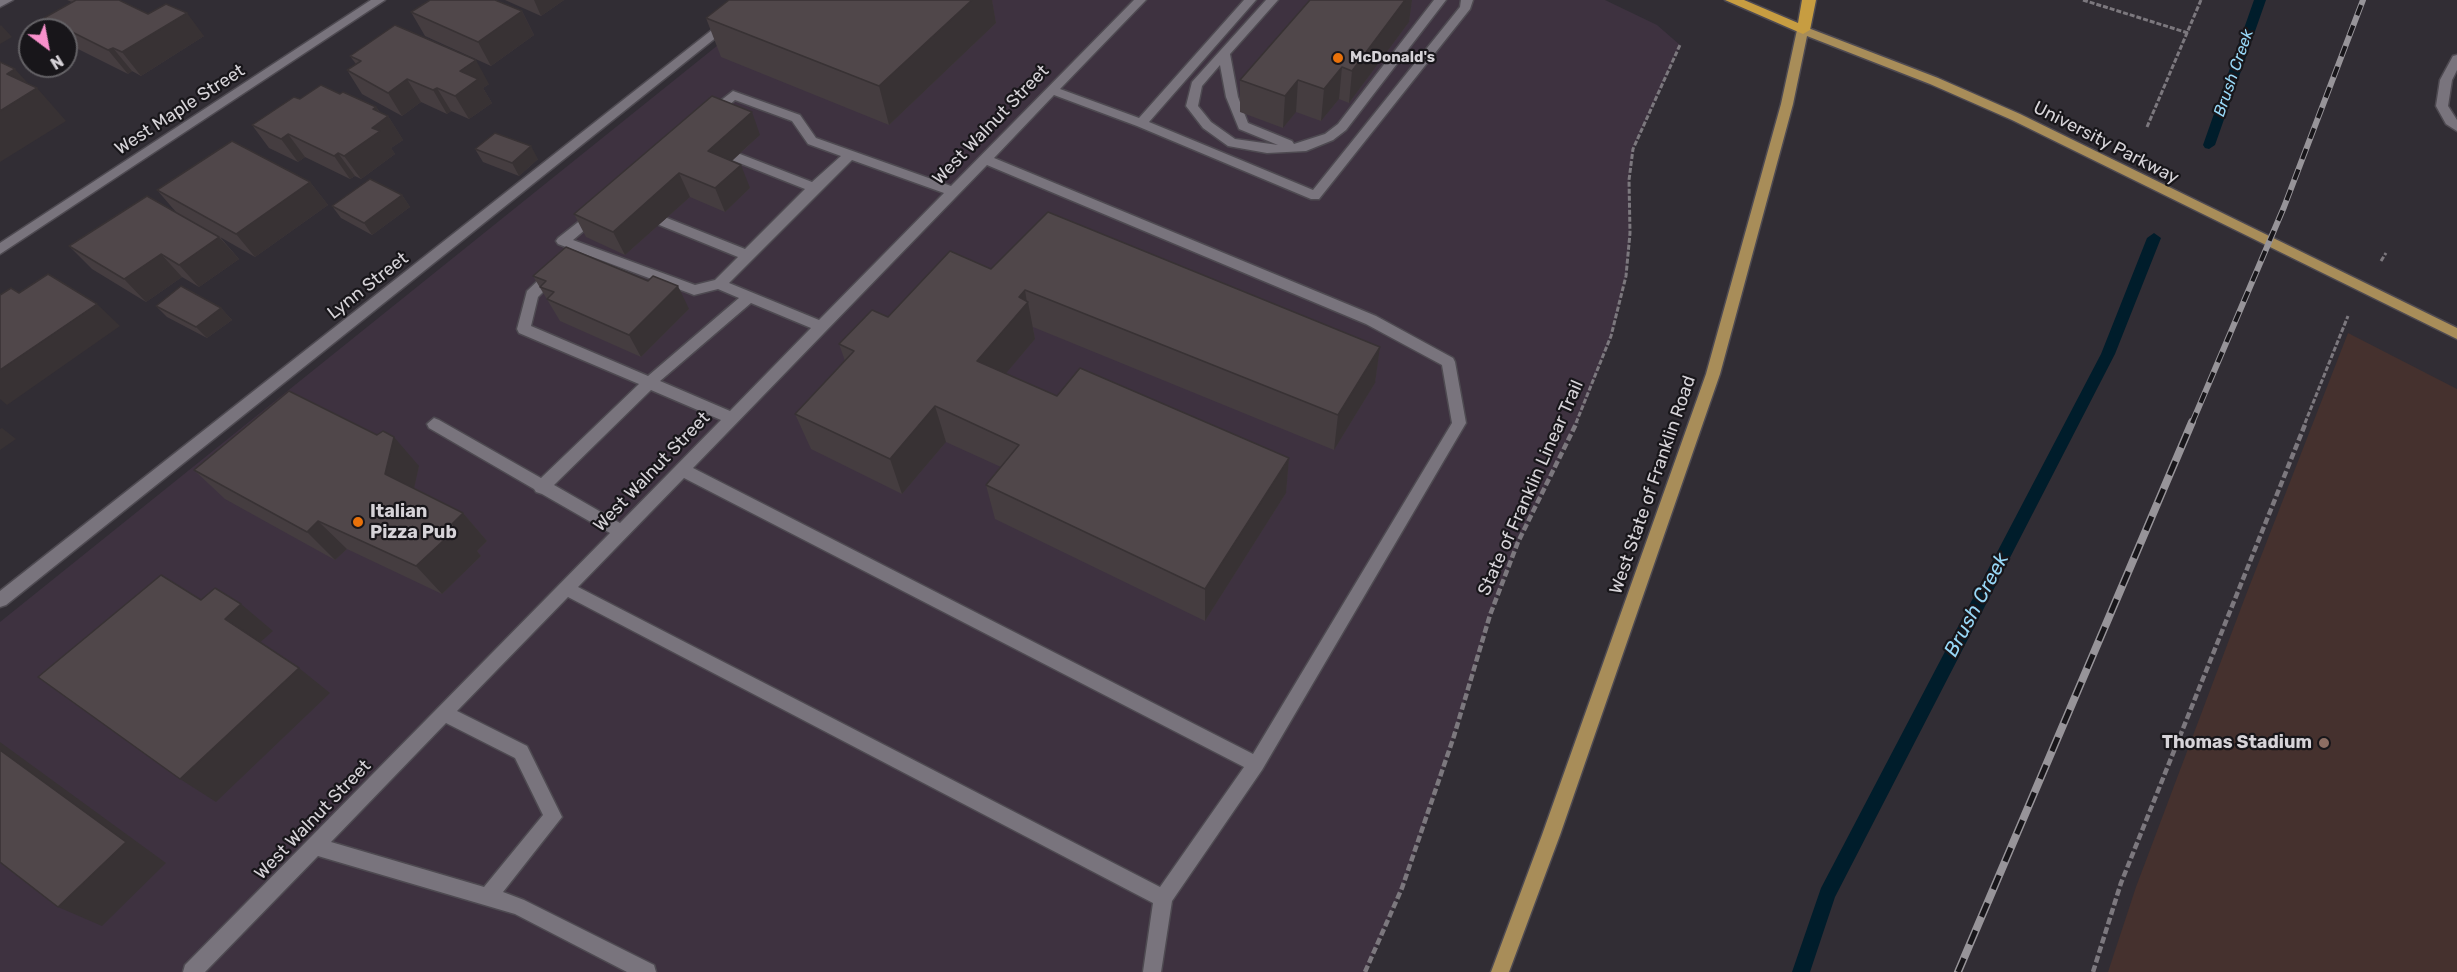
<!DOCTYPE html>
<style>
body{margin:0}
#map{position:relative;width:2457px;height:972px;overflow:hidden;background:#312d34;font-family:Rubik,sans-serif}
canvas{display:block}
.north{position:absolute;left:18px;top:18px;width:60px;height:60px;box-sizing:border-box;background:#18161a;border:2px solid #646266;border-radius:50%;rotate:148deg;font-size:16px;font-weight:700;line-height:24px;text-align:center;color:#d6d3d8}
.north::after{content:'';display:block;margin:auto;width:21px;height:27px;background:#f890cb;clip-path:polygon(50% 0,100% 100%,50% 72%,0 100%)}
</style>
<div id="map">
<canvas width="2457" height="972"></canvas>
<div class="north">N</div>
</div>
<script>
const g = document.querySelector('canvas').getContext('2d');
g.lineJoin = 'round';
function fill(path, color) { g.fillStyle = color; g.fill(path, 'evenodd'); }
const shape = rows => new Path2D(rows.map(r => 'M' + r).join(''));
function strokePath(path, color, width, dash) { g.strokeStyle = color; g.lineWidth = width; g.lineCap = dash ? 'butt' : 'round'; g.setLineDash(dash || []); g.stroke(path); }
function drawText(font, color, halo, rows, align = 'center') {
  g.font = font + ' Rubik,sans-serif'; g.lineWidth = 4.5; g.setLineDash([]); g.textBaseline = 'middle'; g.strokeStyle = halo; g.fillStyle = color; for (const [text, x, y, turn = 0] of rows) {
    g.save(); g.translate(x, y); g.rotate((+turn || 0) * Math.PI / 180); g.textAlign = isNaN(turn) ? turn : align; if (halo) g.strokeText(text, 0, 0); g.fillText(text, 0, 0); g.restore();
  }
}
fill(shape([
 [774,0,1605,0,1657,25,1680,45,1633,149,1629,180,1630,233,1626,276,1611,336,1584,407,1518,542,1490,615,1454,736,1402,888,1365,972,0,972,0,622]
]), '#3e3240');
fill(shape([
 [2348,333,2457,389,2457,972,2108,972,2136,887,2244,600]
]), '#45312e');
fill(shape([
 [2254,0,2266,0,2215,145,2209,149,2205,148,2203,145,2254,0],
 [2154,233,2161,238,2115,354,1835,897,1810,972,1792,972,1821,888,2101,354,2147,238,2154,233]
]), '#001d2b');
const minor = shape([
 [0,0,13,0,0,7,0,0],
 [371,0,385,0,0,254,0,243,371,0],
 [750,0,763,0,6,605,0,607,0,591,750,0],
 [1134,0,1146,0,1060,89,1139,118,1244,0,1256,0,1149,122,1313,190,1460,7,1461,0,1473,0,1470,9,1319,199,1311,199,1137,126,1054,95,994,158,1376,316,1453,358,1455,362,1466,423,1262,770,1172,901,1161,972,1143,972,1153,903,568,597,457,711,527,746,562,817,503,892,524,900,654,965,656,972,627,972,515,914,318,856,205,972,183,972,185,965,610,533,542,494,536,492,534,489,429,428,427,424,434,418,439,420,541,478,639,384,519,333,517,329,527,291,549,270,559,270,561,273,559,276,538,297,531,326,648,376,739,298,718,289,694,295,689,293,558,244,556,241,558,238,596,208,601,210,602,213,601,216,573,240,695,285,715,280,738,257,657,224,656,221,657,218,667,218,745,249,805,189,732,160,732,154,740,154,812,182,841,156,808,144,792,121,735,100,714,118,706,118,706,112,733,91,800,115,816,138,951,186,1134,0],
 [852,160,944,193,819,320,729,283,852,160],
 [987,165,1366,324,1442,365,1452,423,1253,754,693,468,987,165],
 [751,303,811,328,730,411,660,381,751,303],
 [651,390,721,420,620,523,554,485,651,390],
 [684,478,1244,767,1160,887,578,587,684,478],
 [446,723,515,758,543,815,484,887,331,842,446,723],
 [1266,0,1278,0,1230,54,1238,97,1248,123,1292,141,1294,144,1325,134,1338,124,1434,0,1446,0,1346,130,1333,140,1306,151,1267,153,1228,146,1203,128,1186,106,1192,82,1266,0],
 [1220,65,1226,97,1239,129,1278,145,1235,139,1211,122,1198,106,1202,86,1220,65],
 [2457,55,2457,70,2452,80,2448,106,2457,120,2457,131,2446,124,2436,106,2440,80,2453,56,2457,55]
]);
const major = shape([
 [1803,26,1938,78,2020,114,2457,328,2457,339,2012,120,1930,84,1807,36,1793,104,1720,374,1560,835,1509,972,1491,972,1542,835,1706,374,1781,104,1797,30,1803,26]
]);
const highway = shape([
 [1725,0,1744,0,1798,23,1802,0,1816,0,1810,30,1803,34,1725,0]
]);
strokePath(minor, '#4e4a51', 3);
strokePath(major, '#4e4a51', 3);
strokePath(highway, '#4e4a51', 3);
strokePath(shape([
 [2083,0,2188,33],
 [2147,127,2201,0],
 [2381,261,2386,253],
 [1576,423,1611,336,1626,276,1630,233,1629,180,1633,149,1680,45],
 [2305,423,2348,316]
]), '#7c787e', 3, [5, 2]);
strokePath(shape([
 [1365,972,1402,888,1454,736,1490,615,1518,542,1577,422],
 [2093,972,2121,883,2306,422]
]), '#7c787e', 4.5, [7, 3]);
fill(minor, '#79747d');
fill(major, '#a88d59');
fill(highway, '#c79d41');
const railFar1 = shape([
 [2192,423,2284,207,2363,0]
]);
const rail = shape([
 [1958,972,2192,422]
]);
strokePath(railFar1, '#979499', 6);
strokePath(rail, '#979499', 8);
strokePath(railFar1, '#18161a', 4, [11]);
strokePath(rail, '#18161a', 5, [15]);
fill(shape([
 [67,0,119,0,148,14,204,36,141,76,132,71,128,74,66,43,66,30,53,30,44,18,72,2],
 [505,0,564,0,541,16],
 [729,0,992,0,996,23,889,125,721,57,706,18],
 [1310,0,1412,0,1409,22,1349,103,1339,99,1321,121,1296,112,1283,128,1240,112,1240,80],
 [522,11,534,35,491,66,425,36,411,12],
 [350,56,489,84,483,88,492,103,469,119,451,111,447,114,421,102,402,116,362,94,347,70,356,64],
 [340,94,376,107,380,112,388,116,403,140,391,148,395,154,361,179,355,176,350,179,305,157,298,162,269,148,252,125,300,99],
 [760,135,732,161,750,188,725,212,690,197,625,255,586,237,574,214],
 [475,149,538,159,519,176,483,162],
 [310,182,328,205,255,257,220,237,239,259,199,287,182,277,146,302,92,269,69,246,176,212,157,190],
 [402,195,410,207,372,235,341,218,332,206],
 [991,269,1380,347,1375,383,1334,450,1033,327,1035,339,1006,373,1057,396,1289,458,1286,493,1205,621,995,519,986,485,1001,467,946,442,902,494,811,449,795,414,845,361,839,344,888,317],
 [533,276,689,309,641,357,560,321],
 [156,306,221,308,232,320,207,338,167,317],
 [419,466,414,488,463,513,487,541,477,551,481,556,442,594,347,549,335,560,225,499,194,470]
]), '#453d40');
fill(shape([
 [534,0,564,0,541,16],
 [972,0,992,0,996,23,889,125,879,86],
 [1405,0,1412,0,1409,22,1349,103,1352,71],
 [522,11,534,35,491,66,478,42],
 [187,13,204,36,141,76,122,52],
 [1,25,12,37,0,44,0,26],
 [113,48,132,71,128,74,108,50],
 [476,60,489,84,483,88,492,103,469,119,455,96,460,71],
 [1342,67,1339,99,1321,121,1324,89],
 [15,69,34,90,37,88,66,121,0,162,0,111,7,74],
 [407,79,421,102,402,116,388,93],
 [1298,80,1296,112,1283,128,1285,96],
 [437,88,451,111,447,114,433,90],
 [376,107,384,119,388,116,403,140,391,148,395,154,361,179,344,156,372,128,373,109],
 [752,112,760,135,717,174,708,151],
 [288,134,305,157,298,162,281,139],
 [531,146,538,159,519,176,512,163],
 [338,153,355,176,350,179,334,156],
 [741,165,750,188,725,212,715,188],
 [679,173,690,197,625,255,613,232],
 [310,182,328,205,255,257,236,234],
 [402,195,410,207,372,235,364,223],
 [219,237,239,259,199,287,179,265],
 [161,254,182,277,146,302,124,279],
 [678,286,689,309,641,357,629,335],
 [1025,290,1027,303,1028,302,1035,339,986,397,977,361,1019,297],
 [97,304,120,326,7,405,0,399,0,370],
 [221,308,232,320,207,338,196,327],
 [1380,347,1375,383,1334,450,1338,415],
 [935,406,946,442,902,494,890,459],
 [2,428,16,439,0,450,0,429],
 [394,437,419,466,411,502,385,474],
 [1289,458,1286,493,1205,621,1205,589],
 [463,513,487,541,477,551,481,556,442,594,416,566,452,524],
 [318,521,347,549,335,560,307,532],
 [241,604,273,631,257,645,225,619],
 [299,668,330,693,216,802,180,779],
 [0,742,166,863,102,926,58,907,0,750]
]), '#383234');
const building = shape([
 [76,0,119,0,148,14,166,4,187,13,122,52,113,48,108,50,44,18,76,0],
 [430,0,495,0,522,11,478,42,411,12,430,0],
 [729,0,972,0,879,86,706,18,729,0],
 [1310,0,1405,0,1352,71,1342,67,1324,89,1298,80,1285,96,1240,80,1310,0],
 [395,25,476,60,460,71,478,79,455,96,437,88,433,90,407,79,388,93,347,70,361,61,350,56,395,25],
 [0,62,15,69,7,74,37,88,0,111,0,62],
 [321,85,340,94,343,92,376,107,373,109,388,116,372,128,380,131,344,156,338,153,334,156,288,134,281,139,252,125,294,97,300,99,321,85],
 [712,96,752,112,708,151,741,165,715,188,679,173,613,232,574,214,712,96],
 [495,133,531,146,512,163,475,149,495,133],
 [232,141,310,182,236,234,157,190,232,141],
 [370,179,402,195,364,223,332,206,370,179],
 [147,196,219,237,179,265,161,254,124,279,69,246,147,196],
 [1048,212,1380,347,1338,415,1025,290,1019,297,1028,302,977,361,1057,396,1080,368,1289,458,1205,589,986,485,1019,445,935,406,890,459,795,414,854,351,839,344,872,310,888,317,950,251,991,269,1048,212],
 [566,247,648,281,653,276,678,286,629,335,547,299,554,292,540,287,546,281,533,276,566,247],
 [48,274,97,304,0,370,0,295,11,288,19,293,48,274],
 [181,286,221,308,196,327,156,306,181,286],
 [289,391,377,435,383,431,394,437,385,474,463,513,452,524,457,528,416,566,318,521,307,532,194,470,289,391],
 [161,575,201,600,215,588,241,604,225,619,299,668,180,779,38,677,161,575],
 [0,750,126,842,58,907,0,862,0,750]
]);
fill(building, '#50474a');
strokePath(building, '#383234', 1.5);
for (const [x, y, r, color] of [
 [1338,58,6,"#e8710a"],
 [358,522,6,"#e8710a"],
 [2324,743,6,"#8d6e63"]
]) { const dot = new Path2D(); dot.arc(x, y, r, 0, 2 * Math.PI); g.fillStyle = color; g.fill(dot); strokePath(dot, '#18161a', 2); }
drawText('bold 15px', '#d6d3d8', '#18161a', [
 ["McDonald's",1350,58]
], 'left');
drawText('italic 16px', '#98d8f7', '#18161a', [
 ["Brush Creek",2234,73,-71]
]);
drawText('18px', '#d6d3d8', '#18161a', [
 ["West Maple Street",180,110,-33],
 ["West Walnut Street",991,125,-46],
 ["University Parkway",2106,143,27],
 ["Lynn Street",368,286,-38],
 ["West Walnut Street",652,472,-46],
 ["West State of Franklin Road",1653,485,-71],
 ["State of Franklin Linear Trail",1531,488,-66],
 ["West Walnut Street",313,820,-46]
]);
drawText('bold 18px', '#d6d3d8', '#18161a', [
 ["Italian",370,512],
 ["Pizza Pub",370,533],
 ["Thomas Stadium",2312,743,"right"]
], 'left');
drawText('italic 20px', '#98d8f7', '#18161a', [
 ["Brush Creek",1977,605,-62]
]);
</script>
